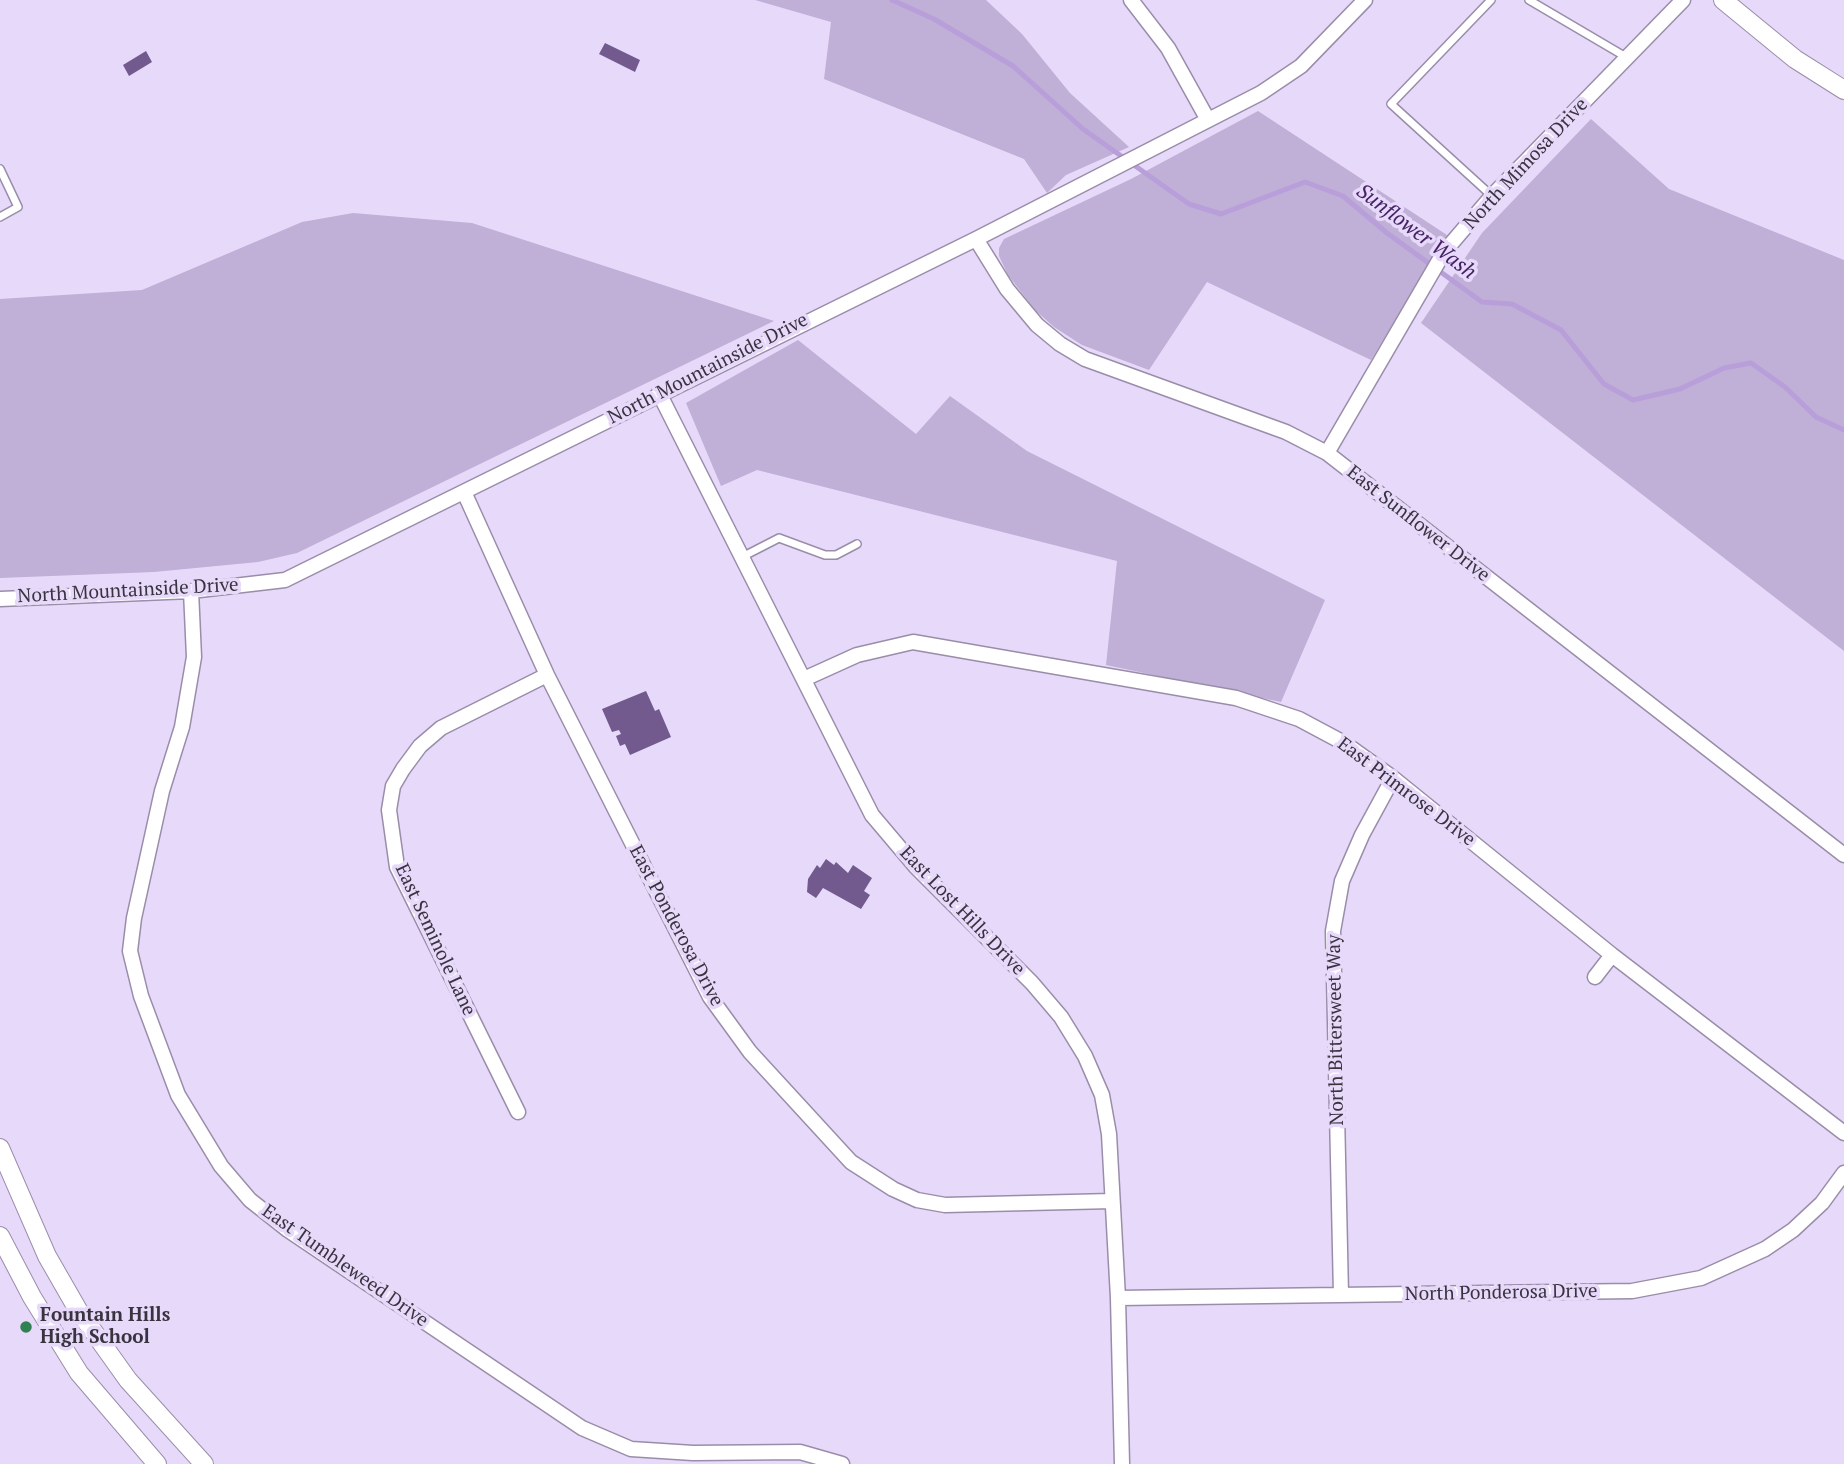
<!DOCTYPE html>
<style>
body{margin:0}
canvas{display:block;background:#e7d9f9}
</style>
<canvas width="1844" height="1464"></canvas>
<script>
const g = document.querySelector('canvas').getContext('2d');
g.lineJoin = 'round';
function fill(path, color) { g.fillStyle = color; g.fill(path, 'evenodd'); }
const shape = rows => new Path2D(rows.map(r => 'M' + r).join(''));
function strokePath(path, color, width, dash) { g.strokeStyle = color; g.lineWidth = width; g.lineCap = dash ? 'butt' : 'round'; g.setLineDash(dash || []); g.stroke(path); }
function drawText(font, color, halo, rows, align = 'center') {
  g.font = font + ' "PT Serif",serif'; g.lineWidth = 7; g.setLineDash([]); g.textBaseline = 'middle'; g.strokeStyle = halo; g.fillStyle = color; for (const [text, x, y, turn = 0] of rows) {
    g.save(); g.translate(x, y); g.rotate((+turn || 0) * Math.PI / 180); g.textAlign = isNaN(turn) ? turn : align; if (halo) g.strokeText(text, 0, 0); g.fillText(text, 0, 0); g.restore();
  }
}
fill(shape([
 [755,0,986,0,1022,34,1070,93,1129,147,1066,175,1047,193,1024,159,824,79,831,22],
 [1258,111,1447,235,1371,360,1207,282,1149,370,1082,345,1054,327,1035,310,1008,275,999,256,999,248,1004,239,1131,179],
 [1591,119,1669,189,1844,260,1844,651,1421,323,1482,233],
 [353,213,472,223,774,321,297,553,258,562,154,572,0,578,0,299,142,290,302,222],
 [798,340,916,434,950,396,1027,451,1325,600,1281,702,1106,665,1117,561,757,470,721,486,686,403]
]), '#c0afd7');
strokePath(shape([
 [892,0,934,19,1013,66,1083,129,1189,204,1221,214,1305,182,1343,196,1387,233,1482,302,1512,304,1561,330,1604,384,1633,400,1680,389,1724,368,1751,363,1785,387,1816,417,1844,430]
]), '#b99fd9', 5);
fill(shape([
 [605,43,640,60,635,72,599,54],
 [146,51,152,62,129,76,123,65],
 [646,691,655,711,659,709,671,737,630,755,625,744,620,746,616,736,621,734,619,730,612,732,602,709],
 [826,859,834,865,836,862,848,873,853,865,872,878,864,891,870,895,861,909,823,888,816,898,807,892,808,879,817,865,820,868]
]), '#725a8f');
const service = shape([
 [1491,0,1391,104,1492,196],
 [1529,0,1626,57],
 [0,169,18,207,0,217],
 [742,557,779,538,825,555,836,555,857,544]
]);
const minor = shape([
 [1131,0,1168,48,1208,120],
 [976,239,1007,289,1037,325,1060,344,1085,359,1286,432,1327,453,1844,855],
 [659,393,872,815,916,867,1032,983,1061,1017,1085,1056,1102,1095,1109,1134,1118,1298,1122,1464],
 [1327,453,1444,252,1492,196,1683,0],
 [464,492,547,675,710,997,750,1052,851,1162,893,1189,917,1200,945,1205,1112,1201],
 [191,591,194,657,182,727,162,791,134,918,130,951,141,996,178,1095,221,1166,250,1200,288,1230,582,1428,631,1449,693,1453,800,1452,842,1464],
 [0,599,191,591,285,580,976,239,1261,93,1301,66,1365,0],
 [804,679,857,655,913,642,1236,698,1299,719,1344,743,1393,778,1612,955,1844,1133],
 [1595,977,1612,955],
 [518,1112,397,867,389,810,393,786,403,769,420,746,441,728,547,675],
 [1341,1295,1333,931,1342,881,1362,835,1393,778],
 [1118,1298,1632,1291,1701,1278,1765,1249,1793,1230,1822,1203,1844,1173]
]);
const tertiary = shape([
 [1723,0,1795,59,1844,90],
 [0,1148,47,1256,78,1310,128,1380,204,1464],
 [0,1236,32,1297,79,1373,157,1464]
]);
strokePath(service, '#9a8daa', 10);
strokePath(minor, '#9a8daa', 17);
strokePath(tertiary, '#9a8daa', 20);
strokePath(service, '#fff', 7);
strokePath(minor, '#fff', 14);
strokePath(tertiary, '#fff', 18);
for (const [x, y, r, color] of [
 [26,1327,7,"#308152"]
]) { const dot = new Path2D(); dot.arc(x, y, r, 0, 2 * Math.PI); g.fillStyle = color; g.fill(dot); strokePath(dot, '#e7d9f9', 2.5); }
drawText('19px', '#393340', '#e7d9f9', [
 ["North Mimosa Drive",1526,164,-47],
 ["North Mountainside Drive",708,369,-27],
 ["East Sunflower Drive",1418,524,38],
 ["North Mountainside Drive",128,591,-3],
 ["East Primrose Drive",1406,792,37],
 ["East Lost Hills Drive",962,911,46],
 ["East Ponderosa Drive",676,926,62],
 ["East Seminole Lane",435,940,65],
 ["North Bittersweet Way",1336,1030,-91],
 ["East Tumbleweed Drive",345,1266,35],
 ["North Ponderosa Drive",1501,1293,-1]
]);
drawText('bold 19px', '#393340', '#e7d9f9', [
 ["Fountain Hills",40,1316],
 ["High School",40,1338]
], 'left');
drawText('italic 21px', '#452265', '#e7d9f9', [
 ["Sunflower Wash",1416,232,37]
]);
</script>
